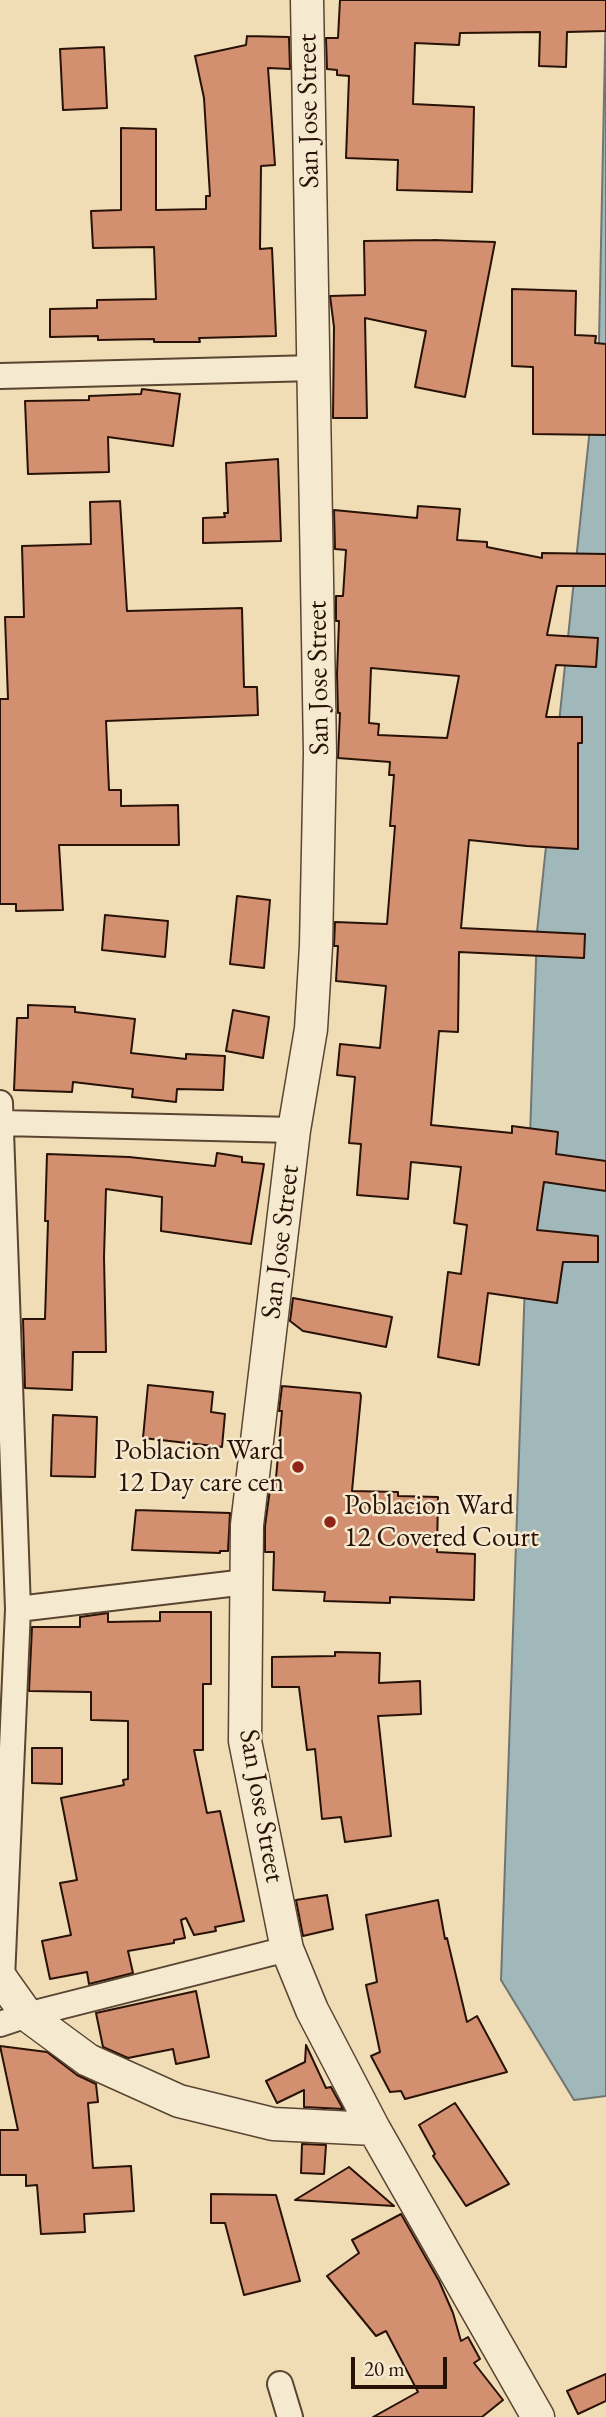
<!DOCTYPE html>
<style>
body{margin:0}
#map{position:relative;width:606px;height:2417px;overflow:hidden;background:#f0ddb5;font-family:"EB Garamond",serif}
canvas{display:block}
.scale{position:absolute;left:351px;top:2357px;width:96px;height:32px;box-sizing:border-box;border:4px solid #281106;border-top:0;padding-left:9px;font-size:21px;line-height:24px;white-space:nowrap;color:#281106;-webkit-text-stroke:5px #f5e9cf;paint-order:stroke}
</style>
<div id="map">
<canvas width="606" height="2417"></canvas>
<div class="scale">20 m</div>
</div>
<script>
const g = document.querySelector('canvas').getContext('2d');
g.lineJoin = 'round';
function fill(path, color) { g.fillStyle = color; g.fill(path, 'evenodd'); }
const shape = rows => new Path2D(rows.map(r => 'M' + r).join(''));
function strokePath(path, color, width, dash) { g.strokeStyle = color; g.lineWidth = width; g.lineCap = dash ? 'butt' : 'round'; g.setLineDash(dash || []); g.stroke(path); }
function drawText(font, color, halo, rows, align = 'center') {
  g.font = font + ' "EB Garamond",serif'; g.lineWidth = 5; g.setLineDash([]); g.textBaseline = 'middle'; g.strokeStyle = halo; g.fillStyle = color; for (const [text, x, y, turn = 0] of rows) {
    g.save(); g.translate(x, y); g.rotate((+turn || 0) * Math.PI / 180); g.textAlign = isNaN(turn) ? turn : align; if (halo) g.strokeText(text, 0, 0); g.fillText(text, 0, 0); g.restore();
  }
}
const water = shape([
 [606,0,606,2096,574,2100,501,1980,537,932,599,342,606,0]
]);
fill(water, '#a1b8ba');
strokePath(water, '#717572', 2);
const building = shape([
 [340,0,606,0,606,31,567,32,566,67,539,66,540,32,460,33,459,45,415,43,413,104,474,107,472,192,397,190,398,160,346,158,349,76,337,75,337,70,327,69,326,38,338,38,340,0],
 [247,36,289,37,290,69,268,68,275,165,261,166,260,249,272,248,276,336,199,338,200,342,154,342,154,339,98,340,98,336,50,337,50,309,97,308,97,300,156,299,154,247,93,248,91,211,121,210,121,128,156,129,156,210,206,209,206,196,210,196,204,98,195,56,246,45,247,36],
 [104,47,107,108,63,110,60,49,104,47],
 [433,240,495,242,465,397,415,387,426,331,365,318,367,418,333,418,334,327,330,296,365,295,364,241,433,240],
 [512,289,576,291,575,335,596,336,595,343,606,344,606,435,533,434,533,367,512,366,512,289],
 [142,389,180,394,173,446,108,437,109,472,28,474,25,401,89,400,89,396,141,394,142,389],
 [278,459,281,541,203,543,203,518,225,517,224,513,228,513,226,463,278,459],
 [120,501,127,611,242,608,244,687,257,687,258,715,106,721,109,790,121,790,121,806,178,805,179,845,59,845,63,910,16,911,16,904,0,904,0,699,8,699,5,617,24,617,22,546,91,544,90,502,120,501],
 [418,506,460,509,457,540,487,542,487,547,542,558,542,553,606,554,606,586,557,586,547,635,598,638,596,667,556,665,546,717,582,717,582,743,578,743,578,849,527,846,469,840,461,928,585,934,584,958,459,952,458,1032,439,1031,431,1125,512,1133,512,1126,558,1132,556,1154,606,1161,606,1191,544,1182,537,1230,598,1236,598,1262,563,1262,557,1303,488,1293,479,1365,438,1357,448,1272,461,1274,467,1225,454,1223,461,1167,411,1162,408,1199,357,1195,361,1144,349,1143,355,1077,337,1075,340,1044,380,1048,386,986,336,981,338,946,334,946,335,922,387,924,395,826,390,826,394,775,389,775,390,762,338,758,340,713,338,713,337,674,339,621,336,621,336,596,343,596,346,550,335,549,334,510,417,518,418,506],
 [371,668,459,676,447,738,378,735,379,724,369,723,371,668],
 [237,896,270,900,264,968,230,964,237,896],
 [105,915,168,921,165,957,102,950,105,915],
 [28,1005,75,1007,75,1012,135,1019,131,1053,186,1059,186,1054,225,1056,223,1090,177,1089,176,1102,132,1097,133,1089,73,1082,72,1092,14,1090,17,1018,28,1018,28,1005],
 [233,1010,269,1017,263,1058,226,1051,233,1010],
 [217,1153,242,1157,242,1162,264,1164,251,1244,161,1231,162,1197,106,1189,104,1257,106,1352,73,1352,72,1390,25,1388,23,1319,45,1319,48,1221,45,1221,47,1154,129,1157,215,1166,217,1153],
 [293,1298,392,1317,386,1347,303,1331,290,1321,293,1298],
 [148,1385,213,1392,211,1412,225,1414,222,1447,143,1438,148,1385],
 [282,1386,360,1393,361,1396,352,1491,398,1492,398,1496,438,1497,437,1552,475,1554,474,1600,390,1597,390,1603,324,1601,325,1592,273,1590,274,1552,265,1552,265,1526,270,1489,275,1489,282,1411,279,1411,282,1386],
 [53,1415,97,1417,95,1477,51,1476,53,1415],
 [136,1510,230,1513,228,1551,220,1551,220,1553,132,1550,136,1510],
 [160,1612,211,1612,211,1684,203,1684,203,1750,194,1750,207,1813,220,1811,244,1921,215,1927,216,1931,194,1935,186,1918,181,1920,185,1938,174,1940,174,1943,128,1951,133,1973,89,1984,87,1972,50,1979,42,1941,71,1935,60,1883,77,1880,61,1798,124,1785,123,1780,128,1779,128,1721,91,1720,91,1692,29,1691,32,1627,80,1627,80,1617,108,1613,108,1622,160,1621,160,1612],
 [335,1652,380,1653,379,1683,420,1681,421,1714,378,1716,391,1836,345,1842,341,1817,322,1819,315,1749,307,1750,299,1687,272,1687,272,1657,335,1656,335,1652],
 [32,1748,62,1748,62,1784,32,1783,32,1748],
 [327,1895,333,1929,303,1936,296,1900,327,1895],
 [438,1900,445,1939,447,1938,467,2022,477,2016,507,2072,405,2099,401,2091,390,2092,371,2056,380,2052,366,1985,377,1982,366,1915,438,1900],
 [196,1991,209,2057,176,2064,173,2049,128,2058,103,2047,96,2013,196,1991],
 [306,2045,326,2088,331,2087,343,2109,304,2107,304,2090,277,2103,266,2081,305,2062,306,2045],
 [0,2046,47,2052,77,2075,96,2084,98,2102,88,2103,93,2168,131,2166,134,2211,84,2214,85,2232,41,2234,37,2185,26,2186,26,2175,0,2175,0,2130,18,2130,0,2046],
 [455,2103,509,2184,466,2206,433,2156,435,2154,419,2125,455,2103],
 [302,2144,326,2145,324,2174,301,2173,302,2144],
 [349,2167,394,2206,295,2200,349,2167],
 [211,2194,276,2195,300,2281,244,2295,225,2223,211,2223,211,2194],
 [401,2214,439,2281,453,2313,461,2341,468,2337,480,2359,474,2363,503,2400,482,2417,373,2417,418,2392,386,2331,376,2336,327,2276,359,2253,352,2240,401,2214],
 [606,2374,606,2401,578,2414,567,2391,606,2374]
]);
fill(building, '#d39071');
strokePath(building, '#281106', 2);
const minor = shape([
 [0,376,315,368],
 [0,1103,18,1609,2,1979],
 [2,1123,294,1130],
 [18,1609,246,1582],
 [0,2024,27,2015,287,1949],
 [280,2384,290,2417]
]);
const tertiary = shape([
 [307,0,320,753,316,946,311,1029,294,1130,247,1525,245,1741,287,1949,312,2010,374,2129,538,2417],
 [0,1977,27,2015,88,2060,179,2101,273,2124,374,2129]
]);
strokePath(minor, '#5a4432', 28);
strokePath(tertiary, '#5a4432', 35);
strokePath(minor, '#f5e9cf', 24);
strokePath(tertiary, '#f5e9cf', 32);
for (const [x, y, r, color] of [
 [298,1467,7,"#8f2418"],
 [330,1522,7,"#8f2418"]
]) { const dot = new Path2D(); dot.arc(x, y, r, 0, 2 * Math.PI); g.fillStyle = color; g.fill(dot); strokePath(dot, '#f5e9cf', 2.5); }
drawText('28px', '#281106', '#f5e9cf', [
 ["San Jose Street",309,111,-91],
 ["San Jose Street",319,678,-91],
 ["San Jose Street",281,1242,-83],
 ["San Jose Street",261,1806,80]
]);
drawText('28px', '#281106', '#f5e9cf', [
 ["Poblacion Ward",284,1451],
 ["12 Day care cen",284,1483],
 ["Poblacion Ward",344,1506,"left"],
 ["12 Covered Court",344,1538,"left"]
], 'right');
</script>
